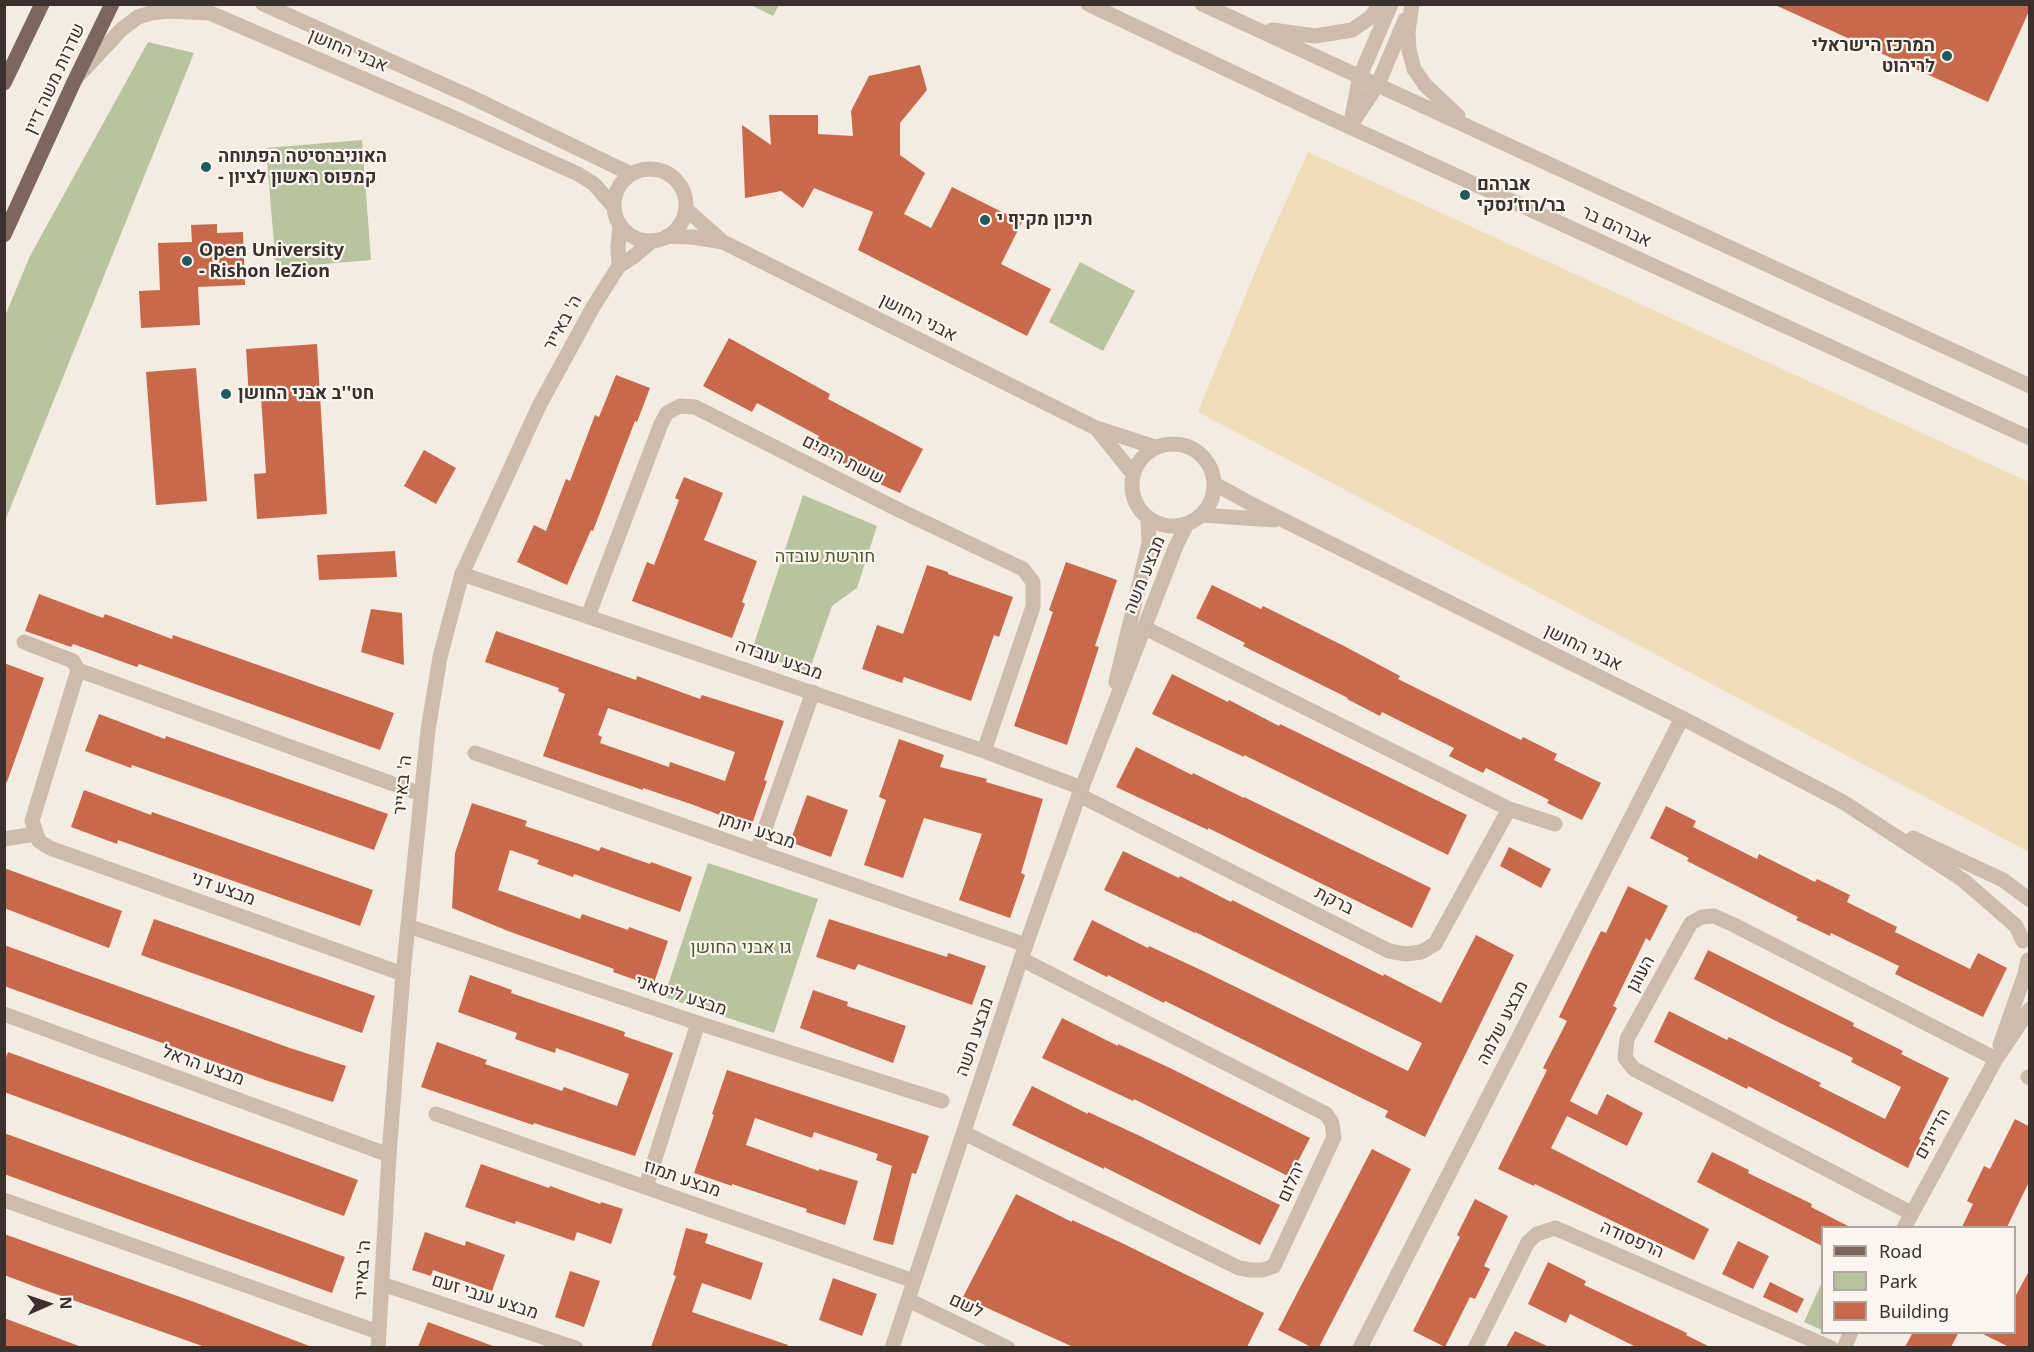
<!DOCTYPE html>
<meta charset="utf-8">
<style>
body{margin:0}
#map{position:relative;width:2034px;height:1352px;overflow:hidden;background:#f4ebe1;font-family:"Noto Sans",sans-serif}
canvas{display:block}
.frame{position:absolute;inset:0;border:6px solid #3b302b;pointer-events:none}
.legend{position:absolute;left:1821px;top:1226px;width:195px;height:108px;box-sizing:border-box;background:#fbf5ee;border:2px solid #aea6a0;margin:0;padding:8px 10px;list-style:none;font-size:18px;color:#3b302b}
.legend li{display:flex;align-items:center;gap:12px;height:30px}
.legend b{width:30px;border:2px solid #aea6a0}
.north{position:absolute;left:18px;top:1274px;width:60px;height:60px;-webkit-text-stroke:4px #fbf5ee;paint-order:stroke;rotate:87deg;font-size:16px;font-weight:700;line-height:24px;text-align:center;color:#3b302b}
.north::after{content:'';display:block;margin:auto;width:21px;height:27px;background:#3b302b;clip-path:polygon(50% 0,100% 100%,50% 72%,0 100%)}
</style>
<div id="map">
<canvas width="2034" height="1352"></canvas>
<div class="frame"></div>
<ul class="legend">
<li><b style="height:8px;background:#7d675c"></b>Road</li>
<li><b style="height:16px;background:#b8c4a0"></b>Park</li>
<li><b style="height:16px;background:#c8694b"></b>Building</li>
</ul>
<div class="north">N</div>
</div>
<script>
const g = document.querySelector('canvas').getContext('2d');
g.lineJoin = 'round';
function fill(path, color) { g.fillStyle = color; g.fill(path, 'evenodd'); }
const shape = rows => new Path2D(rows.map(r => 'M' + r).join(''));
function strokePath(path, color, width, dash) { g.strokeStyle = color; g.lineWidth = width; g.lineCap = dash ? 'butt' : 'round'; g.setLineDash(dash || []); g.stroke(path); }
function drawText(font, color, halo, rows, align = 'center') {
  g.font = font + ' "Noto Sans",Heebo,sans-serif'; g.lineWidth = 4.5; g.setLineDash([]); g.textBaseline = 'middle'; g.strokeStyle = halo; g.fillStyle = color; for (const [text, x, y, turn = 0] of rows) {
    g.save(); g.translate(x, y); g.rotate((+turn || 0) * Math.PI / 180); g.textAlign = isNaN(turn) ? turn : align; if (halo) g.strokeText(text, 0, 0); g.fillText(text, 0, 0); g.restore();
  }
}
fill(shape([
 [751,5,779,5,773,16],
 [148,42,194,53,5,521,5,316,30,256],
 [362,140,371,260,276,268,266,148],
 [1080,262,1135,291,1103,351,1049,322],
 [803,495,877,526,857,588,832,606,808,674,752,650],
 [708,863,818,899,774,1033,664,997],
 [1822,1282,1822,1330,1804,1322]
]), '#b8c4a0');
fill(shape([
 [1308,152,2029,482,2029,852,1198,412,1262,255]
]), '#efdcb8');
fill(shape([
 [1773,4,2030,4,2030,9,1988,102],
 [920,65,927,90,900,123,900,155,925,173,904,214,931,228,952,187,1022,222,1001,264,1051,289,1027,336,858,250,873,212,814,188,803,208,781,191,745,198,742,125,771,145,769,115,818,115,818,134,853,136,851,111,869,76],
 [217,224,217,233,243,232,245,285,198,287,200,325,141,328,139,291,160,290,158,243,192,242,191,225],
 [729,338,830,394,828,399,923,449,900,493,860,475,862,472,812,449,819,436,757,403,752,412,703,386],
 [317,344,327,514,257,519,254,474,266,473,261,397,249,398,246,349],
 [196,368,207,501,156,505,146,372],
 [616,375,650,388,637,422,635,421,593,531,591,530,567,585,517,562,534,525,546,531,566,479,570,481,595,415,599,417],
 [424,450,456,468,436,504,404,486],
 [684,477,723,493,704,540,757,561,742,602,745,604,732,638,632,601,647,562,654,565,679,500,675,498],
 [395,551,397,577,319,580,317,555],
 [1066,562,1117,580,1095,646,1099,647,1067,745,1014,726,1053,612,1049,610],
 [927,565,948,572,948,574,1013,597,999,637,994,635,971,701,904,677,902,683,862,669,877,625,903,634],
 [1212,585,1261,609,1263,606,1344,646,1400,676,1398,679,1521,740,1523,737,1557,754,1554,760,1601,783,1582,820,1547,803,1549,800,1486,768,1483,773,1449,756,1454,748,1382,712,1380,716,1347,699,1348,698,1243,646,1245,643,1196,618],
 [39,594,103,618,105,614,172,639,173,635,394,713,380,750,139,664,137,667,73,644,71,647,25,631],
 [371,609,402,613,404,665,361,652],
 [496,631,636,680,637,676,700,699,702,695,784,721,764,780,767,781,751,827,691,804,643,788,643,790,543,756,565,694,558,691,559,688,485,662],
 [608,708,735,752,725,781,670,762,669,767,600,743,602,737,598,735],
 [4,663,44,678,7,782,4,781],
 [1172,674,1228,702,1229,700,1279,726,1280,724,1467,815,1448,855,1244,755,1244,757,1152,714],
 [99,714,165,739,166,736,388,814,374,850,132,765,131,768,85,751],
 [899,739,944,755,940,767,987,779,986,782,1043,799,1021,873,1025,875,1010,918,959,900,982,834,924,818,903,878,864,865,886,800,879,797],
 [1136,747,1192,775,1193,773,1244,798,1244,797,1431,888,1412,928,1208,828,1208,830,1116,787],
 [84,790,151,815,152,812,373,890,360,926,118,840,117,844,71,827],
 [807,795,848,810,831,857,790,842],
 [472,803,527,821,525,826,576,843,599,851,601,847,650,864,651,862,692,877,680,912,574,874,573,877,537,864,539,860,510,850,498,890,580,919,582,914,628,930,629,927,668,941,653,986,613,972,614,969,508,931,452,908,455,853],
 [1666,806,1696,821,1693,827,1757,859,1759,854,1815,882,1817,879,1850,895,1847,902,1897,927,1895,932,1970,969,1978,953,2007,968,1983,1017,1895,974,1899,966,1831,933,1830,936,1803,923,1796,920,1798,917,1687,861,1689,858,1650,838],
 [1509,847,1551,869,1541,888,1500,866],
 [1123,851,1179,878,1180,876,1231,902,1232,900,1383,976,1384,974,1441,1003,1476,935,1514,955,1425,1137,1385,1117,1388,1111,1165,1001,1164,1003,1108,975,1107,977,1073,960,1092,920,1148,948,1149,946,1201,970,1408,1071,1422,1043,1195,932,1195,933,1104,890],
 [4,868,122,911,109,948,4,908],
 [1628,886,1668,906,1650,941,1646,938,1613,1006,1617,1008,1613,1016,1570,1101,1597,1115,1607,1094,1643,1113,1627,1146,1567,1116,1551,1148,1709,1229,1694,1260,1535,1184,1534,1186,1498,1169,1547,1070,1543,1068,1567,1021,1559,1017,1601,931,1606,933],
 [154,919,375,996,362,1033,141,955],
 [829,919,947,957,948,953,986,966,972,1005,858,964,855,970,816,957],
 [4,945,290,1048,346,1066,333,1102,268,1081,4,986],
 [1708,950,1854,1023,1853,1026,1903,1051,1901,1054,1949,1078,1919,1139,1921,1140,1908,1168,1827,1126,1748,1086,1747,1089,1735,1083,1654,1042,1669,1011,1727,1040,1729,1037,1821,1083,1819,1086,1885,1119,1901,1087,1851,1062,1853,1058,1782,1024,1694,979],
 [470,975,512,990,511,993,625,1032,624,1036,673,1053,635,1156,534,1123,533,1125,421,1087,437,1042,487,1060,485,1064,562,1091,564,1087,617,1106,629,1074,556,1048,555,1053,515,1039,517,1033,458,1012],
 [813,990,848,1002,847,1006,906,1026,893,1063,800,1028],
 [1062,1018,1118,1046,1118,1044,1170,1068,1310,1138,1290,1177,1134,1099,1133,1101,1042,1058],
 [8,1052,358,1180,344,1216,4,1092,4,1063],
 [727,1070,929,1136,916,1174,912,1173,893,1245,873,1240,892,1166,876,1160,878,1154,814,1132,812,1138,755,1118,746,1145,819,1171,819,1169,858,1181,845,1225,806,1212,807,1209,732,1184,732,1186,694,1173,714,1115,712,1114],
 [1032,1086,1088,1114,1088,1112,1140,1136,1280,1205,1260,1245,1104,1167,1104,1169,1012,1125],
 [2015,1119,2030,1127,2030,1180,2007,1227,1962,1227,1973,1204,1967,1201,1984,1166,1990,1169],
 [4,1133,345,1257,332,1293,4,1174],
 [1372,1149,1411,1169,1319,1347,1311,1347,1278,1330],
 [1712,1152,1749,1170,1748,1173,1812,1204,1811,1207,1850,1227,1822,1227,1822,1246,1697,1182],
 [481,1164,549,1188,550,1186,600,1204,601,1202,623,1209,611,1244,577,1232,574,1241,516,1221,515,1224,465,1207],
 [1016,1194,1072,1222,1072,1220,1124,1244,1264,1313,1247,1347,1073,1347,963,1297],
 [1475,1199,1508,1216,1484,1266,1490,1269,1475,1299,1470,1297,1445,1347,1413,1331,1460,1237,1457,1235],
 [686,1228,708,1234,705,1243,763,1263,751,1300,702,1283,692,1312,788,1345,788,1347,651,1347,676,1276,673,1275],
 [425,1232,465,1246,466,1241,505,1255,492,1291,433,1270,431,1276,412,1270],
 [4,1234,197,1303,312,1347,205,1347,36,1287,4,1275],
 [1738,1241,1769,1256,1753,1289,1722,1274],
 [1548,1262,1586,1281,1584,1285,1687,1333,1686,1335,1710,1347,1636,1347,1570,1314,1566,1323,1528,1304],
 [2030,1269,2030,1347,2009,1347,1979,1332,2014,1332,2014,1299],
 [570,1271,600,1281,584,1327,555,1317],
 [833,1278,877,1294,862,1336,819,1320],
 [1770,1282,1804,1299,1797,1313,1763,1297],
 [4,1318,79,1346,79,1347,4,1347],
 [428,1322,493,1346,492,1347,418,1347],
 [1515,1331,1549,1347,1506,1347],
 [1913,1332,1959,1332,1951,1347,1905,1347]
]), '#c8694b');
strokePath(shape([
 [462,574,984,751,1082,788],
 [588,616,661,424,667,413,680,406,695,407,901,511,1023,569,1033,582,1033,607,984,751],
 [1145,628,1509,809,1555,824],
 [24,642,73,661,78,670],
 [475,753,1026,945],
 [1079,795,1389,951,1406,954,1421,952,1435,944,1509,809],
 [4,839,35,834],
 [757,851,813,692],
 [408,926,698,1023,942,1101],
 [403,974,50,848,39,841,32,821,78,670,421,794],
 [4,1014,389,1155],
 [2028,1077,2030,1078],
 [436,1114,914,1281],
 [964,1133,1239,1268,1251,1270,1263,1270,1274,1266,1334,1137,1332,1123,1326,1114,1021,959],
 [646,1187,698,1023],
 [4,1200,378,1332],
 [1911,1213,1634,1069,1625,1058,1627,1039,1691,923,1702,917,1714,916,1734,925,1996,1059],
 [382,1284,576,1348],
 [908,1300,1008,1348],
 [1360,1348,1682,718],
 [1475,1348,1528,1242,1537,1234,1555,1228,1831,1348]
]), '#cdbbac', 15);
strokePath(shape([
 [263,4,469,96,631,174],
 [1088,4,1317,112,2030,438],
 [1202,4,2030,386],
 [1412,4,1408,32,1409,50,1414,69,1425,85,1458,116],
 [1272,30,1315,36,1352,30,1371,17,1380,4],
 [80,74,122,29,138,17,151,13,168,11,210,13,452,117,578,174,594,184,614,207],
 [1352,117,1360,76,1391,4],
 [1350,126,1378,84,1405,20],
 '614 205a36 36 0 1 1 72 0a36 36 0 1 1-72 0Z',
 [686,209,723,242,1096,428,1155,447],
 [667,236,692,237,723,242],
 [619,266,618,247,620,225],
 [1096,428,1133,474],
 '1132 485a41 41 0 1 1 82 0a41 41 0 1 1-82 0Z',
 [1215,484,1255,506,1682,718,1843,802,1963,880,2016,926,2023,941],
 [1202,515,1274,520],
 [1116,682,1149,543,1148,518],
 [1913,838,2003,880,2030,900],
 [2000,1045,2025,974,2028,960],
 [1904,1228,1996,1059,2030,1009],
 [378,1348,389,1155,403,974,428,730,440,657,462,574,539,406,593,307,619,266,633,257,652,241],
 [892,1348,1021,959,1079,795,1176,546,1187,524],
 [1844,1348,1851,1332]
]), '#cdbbac', 15);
strokePath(shape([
 [4,83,42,4],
 [4,235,73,84,112,4]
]), '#7d675c', 15);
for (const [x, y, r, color] of [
 [1947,56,6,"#1f5a5e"],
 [206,167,6,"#1f5a5e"],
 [1465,195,6,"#1f5a5e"],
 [985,220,6,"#1f5a5e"],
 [187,261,6,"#1f5a5e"],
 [226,394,6,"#1f5a5e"]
]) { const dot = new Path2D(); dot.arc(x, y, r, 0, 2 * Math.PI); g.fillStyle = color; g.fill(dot); strokePath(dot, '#fbf5ee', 2); }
drawText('bold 18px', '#3b302b', '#fbf5ee', [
 ["המרכז הישראלי",1935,46,"right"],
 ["לריהוט",1935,67,"right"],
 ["האוניברסיטה הפתוחה",218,157],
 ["- קמפוס ראשון לציון",218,178],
 ["אברהם",1477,185],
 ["בר/רוז׳נסקי",1477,206],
 ["תיכון מקיף י",997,220],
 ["Open University",199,251],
 ["- Rishon leZion",199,272],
 ["חט''ב אבני החושן",238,394]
], 'left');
drawText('18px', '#3b302b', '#fbf5ee', [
 ["אבני החושן",348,51,23],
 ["שדרות משה דיין",55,79,-65],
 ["אברהם בר",1616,227,25],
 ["אבני החושן",918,318,27],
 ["ה' באייר",563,323,-61],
 ["ששת הימים",843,460,27],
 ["מבצע משה",1145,575,-68],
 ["אבני החושן",1583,648,26],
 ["מבצע עובדה",779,660,19],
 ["ה' באייר",403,785,-84],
 ["מבצע יונתן",757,831,19],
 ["מבצע דני",223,889,20],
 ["ברקת",1334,901,27],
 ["העוגן",1641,974,-61],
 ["מבצע ליטאני",681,996,18],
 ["מבצע שלמה",1503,1023,-63],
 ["מבצע משה",975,1037,-71],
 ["מבצע הראל",203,1066,20],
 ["הדייגים",1933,1134,-61],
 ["מבצע תמוז",682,1179,19],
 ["יהלום",1292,1182,-65],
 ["הרפסודה",1632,1240,24],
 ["ה' באייר",363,1270,-86],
 ["מבצע ענבי זעם",485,1297,18],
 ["לשם",966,1306,25]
]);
drawText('18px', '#4a5a2e', '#fbf5ee', [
 ["חורשת עובדה",825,557],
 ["גו אבני החושן",741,948]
]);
</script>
